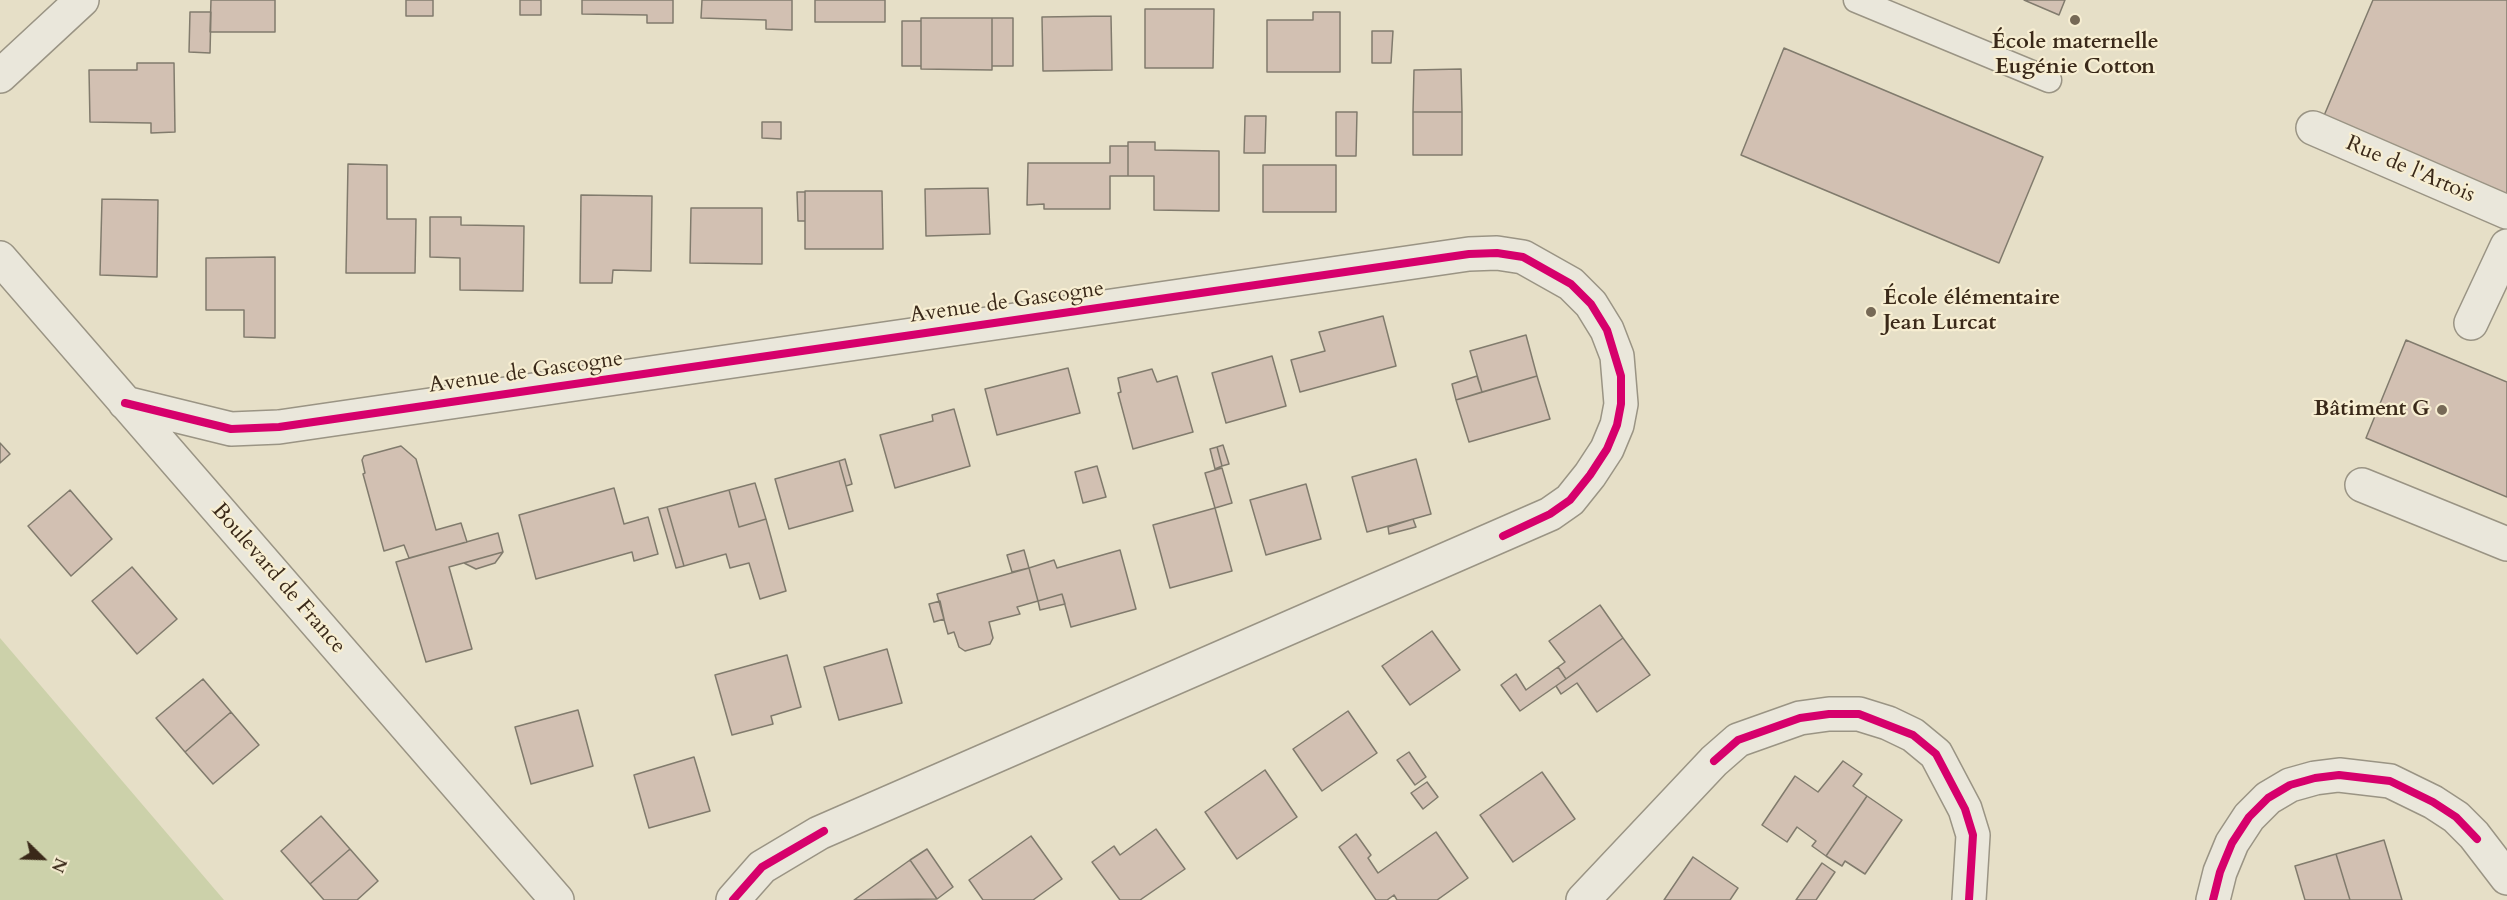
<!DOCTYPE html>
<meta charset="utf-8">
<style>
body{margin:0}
#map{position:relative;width:2507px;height:900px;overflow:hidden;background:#e6dfc7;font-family:Cardo,serif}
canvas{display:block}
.north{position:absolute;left:12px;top:828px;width:60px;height:60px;-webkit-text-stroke:4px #f7eed2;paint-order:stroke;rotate:113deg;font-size:16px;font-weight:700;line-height:24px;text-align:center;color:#3a2919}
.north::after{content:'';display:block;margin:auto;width:21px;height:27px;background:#3a2919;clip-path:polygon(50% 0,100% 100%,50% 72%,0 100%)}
</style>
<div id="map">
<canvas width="2507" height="900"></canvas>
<div class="north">N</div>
</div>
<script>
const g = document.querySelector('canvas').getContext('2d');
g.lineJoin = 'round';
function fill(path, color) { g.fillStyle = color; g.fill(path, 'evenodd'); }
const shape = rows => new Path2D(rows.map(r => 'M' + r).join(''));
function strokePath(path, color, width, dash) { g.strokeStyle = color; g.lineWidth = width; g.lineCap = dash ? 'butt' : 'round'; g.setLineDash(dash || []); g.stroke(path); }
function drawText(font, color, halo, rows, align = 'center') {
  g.font = font + ' Cardo,serif'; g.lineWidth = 4.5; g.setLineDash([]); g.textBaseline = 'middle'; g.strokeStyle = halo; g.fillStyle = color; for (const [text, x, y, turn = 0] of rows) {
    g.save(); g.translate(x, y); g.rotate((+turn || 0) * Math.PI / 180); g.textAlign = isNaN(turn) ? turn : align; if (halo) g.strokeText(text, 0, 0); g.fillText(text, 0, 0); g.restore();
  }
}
fill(shape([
 [0,638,224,900,0,900]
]), '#ccd1aa');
const building = shape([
 [211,0,275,0,275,32,210,32,211,0],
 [406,0,433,0,433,16,406,16,406,0],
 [520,0,541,0,541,15,520,15,520,0],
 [582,0,673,0,673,23,647,23,647,15,582,14,582,0],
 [702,0,792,0,792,30,766,29,766,20,701,18,702,0],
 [815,0,885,0,885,22,815,22,815,0],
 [2024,0,2065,0,2059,15,2024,0],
 [2373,0,2507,0,2507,195,2323,118,2373,0],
 [1145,9,1214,9,1213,68,1145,68,1145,9],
 [190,12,211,12,210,53,189,52,190,12],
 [1313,12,1340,12,1340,72,1267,72,1267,20,1313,20,1313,12],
 [1111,16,1112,70,1043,71,1042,17,1111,16],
 [921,18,992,18,992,70,921,69,921,18],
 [992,18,1013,18,1013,66,992,66,992,18],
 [902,21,921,21,921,66,902,66,902,21],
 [1372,31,1393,31,1391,63,1372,63,1372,31],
 [1784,48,2043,157,1999,263,1741,155,1784,48],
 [137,63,174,63,175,132,151,133,151,123,90,122,89,70,137,70,137,63],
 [1461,69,1462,112,1413,112,1414,70,1461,69],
 [1336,112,1357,112,1356,156,1336,156,1336,112],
 [1413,112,1462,112,1462,155,1413,155,1413,112],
 [1245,116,1266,116,1265,153,1244,153,1245,116],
 [762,122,781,122,781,139,762,138,762,122],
 [1128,142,1155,142,1155,150,1219,151,1219,211,1154,210,1154,176,1128,176,1128,142],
 [1110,146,1128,146,1128,176,1110,176,1110,209,1044,209,1044,204,1027,205,1028,163,1110,163,1110,146],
 [348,164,387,165,387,219,416,219,415,273,346,273,348,164],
 [1263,165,1336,165,1336,212,1263,212,1263,165],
 [988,188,990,234,926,236,925,189,988,188],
 [805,191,882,191,883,249,805,249,805,191],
 [797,192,805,192,805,221,798,221,797,192],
 [581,195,652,196,651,271,613,270,612,283,580,283,581,195],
 [102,199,158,200,157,277,100,275,102,199],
 [691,208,762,208,762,264,690,263,691,208],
 [430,217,461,217,461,225,524,226,523,291,460,290,460,258,430,257,430,217],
 [275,257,275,338,244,337,244,310,206,310,206,258,275,257],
 [1383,316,1396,366,1300,392,1291,360,1325,351,1319,332,1383,316],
 [1526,335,1537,376,1482,392,1470,351,1526,335],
 [2406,340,2507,382,2507,497,2366,438,2406,340],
 [1272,356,1286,406,1226,423,1212,373,1272,356],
 [1068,368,1080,413,997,435,985,389,1068,368],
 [1152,369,1157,382,1177,376,1193,432,1133,449,1118,393,1121,392,1118,378,1152,369],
 [1477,376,1482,392,1456,400,1452,384,1477,376],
 [1537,376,1550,419,1469,442,1456,400,1537,376],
 [954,409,970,466,895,488,880,435,933,421,932,415,954,409],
 [0,443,10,454,0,463,0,443],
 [1223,445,1229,464,1222,466,1217,447,1223,445],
 [401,446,416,459,436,530,461,523,467,542,409,558,404,545,384,551,363,474,365,473,362,460,364,456,401,446],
 [1217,447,1222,466,1215,469,1210,449,1217,447],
 [845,459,852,484,846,486,839,461,845,459],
 [1416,459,1431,514,1367,532,1352,477,1416,459],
 [839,461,853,511,789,529,775,479,839,461],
 [1097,466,1106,497,1083,503,1075,472,1097,466],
 [1222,468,1232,503,1215,508,1205,473,1222,468],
 [755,483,766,519,739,527,729,490,755,483],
 [1306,484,1321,539,1266,555,1250,500,1306,484],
 [614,488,624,524,648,517,658,554,634,561,632,552,536,579,519,515,614,488],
 [70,490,112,539,71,576,28,526,70,490],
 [729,490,739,527,766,519,786,591,760,599,749,563,730,568,726,554,684,566,667,507,729,490],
 [667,507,684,566,676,568,659,509,667,507],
 [1215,508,1232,571,1170,588,1153,525,1215,508],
 [1413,519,1416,527,1389,534,1388,527,1413,519],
 [498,533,503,552,449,567,472,649,426,662,396,562,498,533],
 [1024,550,1029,568,1012,572,1007,555,1024,550],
 [1120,550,1136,609,1071,627,1062,594,1038,601,1029,568,1054,560,1057,568,1120,550],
 [503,552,495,563,476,569,464,563,503,552],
 [132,567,177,619,137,654,92,601,132,567],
 [1029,568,1038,601,1017,607,1020,614,989,622,993,638,990,644,965,651,959,647,954,632,948,634,937,594,1029,568],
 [1062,594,1065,604,1040,610,1038,601,1062,594],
 [940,601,944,619,934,622,929,604,940,601],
 [1600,605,1623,638,1566,679,1558,667,1565,662,1549,641,1600,605],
 [1432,631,1460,670,1410,705,1382,666,1432,631],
 [1623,638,1650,675,1597,712,1577,683,1561,694,1556,686,1623,638],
 [887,649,902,703,839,720,824,667,887,649],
 [787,655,801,707,771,716,773,724,732,735,715,675,787,655],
 [1558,667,1566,679,1520,711,1501,685,1516,674,1526,690,1558,667],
 [203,679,231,712,185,752,156,718,203,679],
 [578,710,593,766,531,784,515,727,578,710],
 [1348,711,1377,753,1322,791,1293,749,1348,711],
 [231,712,259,745,213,784,185,752,231,712],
 [1409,752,1426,777,1415,785,1397,760,1409,752],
 [694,757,710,811,649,828,634,775,694,757],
 [1843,761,1862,774,1853,786,1867,796,1826,856,1812,846,1816,841,1797,827,1787,842,1762,825,1795,776,1818,792,1843,761],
 [1265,770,1297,817,1237,859,1205,812,1265,770],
 [1542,772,1575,819,1513,862,1480,815,1542,772],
 [1427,782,1438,797,1423,809,1411,793,1427,782],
 [1867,796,1902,820,1865,874,1845,861,1842,866,1826,856,1867,796],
 [321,816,350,849,310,884,281,851,321,816],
 [1156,829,1185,869,1140,900,1120,900,1092,862,1114,846,1120,855,1156,829],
 [1436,832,1468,878,1437,900,1397,900,1394,895,1387,900,1376,900,1339,847,1356,834,1371,855,1368,858,1378,873,1436,832],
 [1031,836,1062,879,1033,900,983,900,969,880,1031,836],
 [2384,840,2402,900,2350,900,2336,854,2384,840],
 [350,849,378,881,357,900,324,900,310,884,350,849],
 [927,849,953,887,937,899,910,860,927,849],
 [2336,854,2350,900,2305,900,2295,866,2336,854],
 [1693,857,1738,888,1730,900,1664,900,1693,857],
 [910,860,937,899,854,900,910,860],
 [1822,863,1835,872,1816,900,1796,900,1822,863]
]);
fill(building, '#d2c0b2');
strokePath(building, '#817b6d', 1.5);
const lane = shape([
 [1856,0,2049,80]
]);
const street = shape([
 [0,76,82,0],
 [2313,128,2507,212],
 [0,258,557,900],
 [2471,323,2507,246],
 [125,403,231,429,279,427,1469,254,1497,253,1523,257,1571,284,1591,304,1607,330,1617,356,1621,404,1617,425,1607,449,1590,475,1570,500,1550,514,819,833,762,867,733,900],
 [2362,485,2507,544],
 [1583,900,1714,761,1738,740,1800,718,1829,714,1859,714,1888,723,1913,735,1936,754,1965,809,1973,835,1969,900],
 [2213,900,2220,872,2232,843,2249,817,2268,798,2290,785,2315,778,2339,775,2390,781,2433,802,2456,817,2474,835,2507,878]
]);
strokePath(lane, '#9a9484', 27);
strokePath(street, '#9a9484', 36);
strokePath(lane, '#eae7db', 24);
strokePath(street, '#eae7db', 33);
strokePath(shape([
 [125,403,231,429,279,427,1469,254,1497,253,1523,257,1571,284,1591,304,1607,330,1621,376,1621,404,1617,425,1607,449,1590,475,1570,500,1550,514,1503,536],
 [1714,761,1738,740,1800,718,1829,714,1859,714,1913,735,1936,754,1965,809,1973,835,1969,900],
 [733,900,762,867,824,831],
 [2213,900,2220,872,2232,843,2249,817,2268,798,2290,785,2315,778,2339,775,2390,781,2433,802,2456,817,2477,839]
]), '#d6006c', 8);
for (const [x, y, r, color] of [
 [2075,20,6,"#766956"],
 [1871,312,6,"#766956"],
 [2442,410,6,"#766956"]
]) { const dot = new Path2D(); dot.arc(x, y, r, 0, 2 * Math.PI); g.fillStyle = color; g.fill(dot); strokePath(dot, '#f7eed2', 2); }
drawText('bold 22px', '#3a2919', '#f7eed2', [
 ["École maternelle",2075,43],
 ["Eugénie Cotton",2075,68],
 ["École élémentaire",1883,299,"left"],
 ["Jean Lurcat",1883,324,"left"],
 ["Bâtiment G",2430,410,"right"]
]);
drawText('22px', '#3a2919', '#f7eed2', [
 ["Rue de l'Artois",2410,170,23],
 ["Avenue de Gascogne",1007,303,-8],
 ["Avenue de Gascogne",526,373,-8],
 ["Boulevard de France",278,579,49]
]);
</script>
